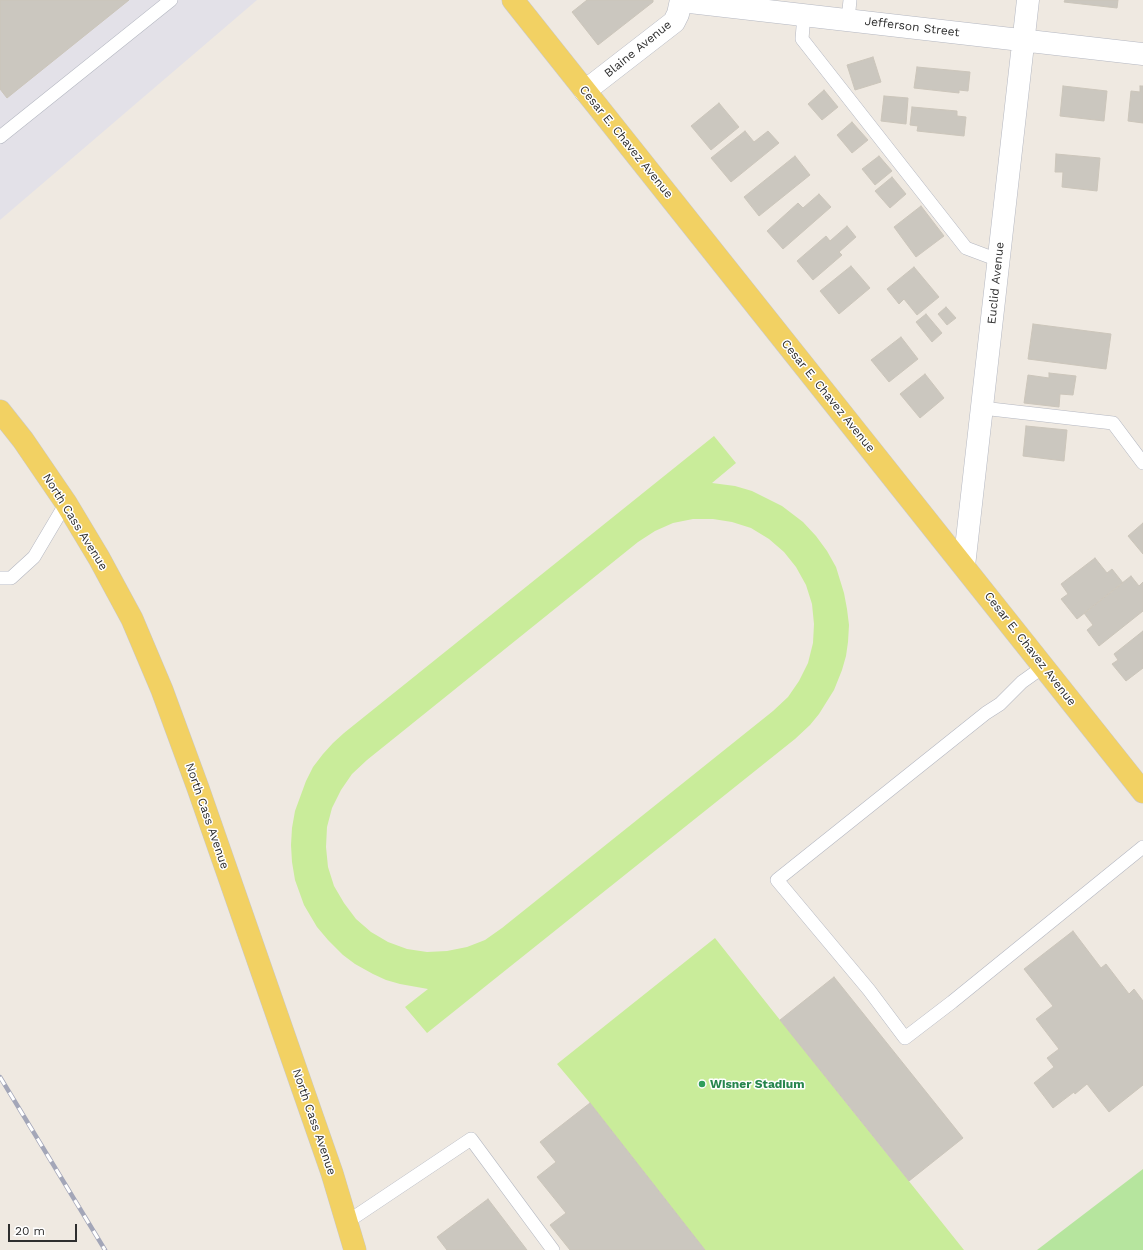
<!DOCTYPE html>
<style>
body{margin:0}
#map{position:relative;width:1143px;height:1250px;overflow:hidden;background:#efe9e1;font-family:"Work Sans",sans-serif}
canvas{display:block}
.scale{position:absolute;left:8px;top:1224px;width:69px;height:18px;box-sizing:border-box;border:2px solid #2e2e2e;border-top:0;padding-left:5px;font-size:12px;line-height:14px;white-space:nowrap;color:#2e2e2e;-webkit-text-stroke:3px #fff;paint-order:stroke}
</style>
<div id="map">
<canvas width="1143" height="1250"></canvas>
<div class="scale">20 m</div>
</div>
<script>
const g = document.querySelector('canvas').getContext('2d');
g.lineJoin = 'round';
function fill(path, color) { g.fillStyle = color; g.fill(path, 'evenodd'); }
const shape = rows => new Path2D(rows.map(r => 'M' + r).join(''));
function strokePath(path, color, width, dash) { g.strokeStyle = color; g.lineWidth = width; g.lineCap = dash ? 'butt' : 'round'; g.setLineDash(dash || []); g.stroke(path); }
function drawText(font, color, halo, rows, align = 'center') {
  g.font = font + ' "Work Sans",sans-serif'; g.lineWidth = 3; g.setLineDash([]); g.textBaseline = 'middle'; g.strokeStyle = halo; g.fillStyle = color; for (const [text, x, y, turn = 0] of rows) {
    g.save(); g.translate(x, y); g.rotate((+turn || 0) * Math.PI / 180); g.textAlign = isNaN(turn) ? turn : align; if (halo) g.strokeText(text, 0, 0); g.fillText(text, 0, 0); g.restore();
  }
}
fill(shape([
 [0,0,257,0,0,220]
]), '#e3e1e8');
fill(shape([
 [1143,1169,1143,1250,1037,1250]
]), '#b6e59e');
fill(shape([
 [714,436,736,463,712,483,735,486,752,491,782,506,803,522,816,536,827,551,836,567,844,593,847,609,849,625,848,642,846,656,842,670,834,690,819,714,810,725,795,739,427,1033,405,1007,428,989,400,984,386,980,373,974,355,964,343,955,328,940,317,927,304,905,295,880,292,862,291,845,292,828,295,811,306,781,313,767,323,754,333,743,344,733],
 [693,519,713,519,732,522,751,528,769,539,784,552,796,567,806,585,812,604,814,624,813,643,808,663,799,681,788,697,773,711,502,928,485,940,467,947,447,951,427,952,407,949,388,942,371,932,356,919,344,903,334,886,328,867,326,847,327,827,332,808,341,790,352,774,367,760,638,542,655,531,673,523],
 [715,938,780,1020,964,1250,705,1250,590,1103,557,1064]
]), '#c9ec9a');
const building = shape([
 [0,0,129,0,7,98,0,89,0,0],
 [587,0,653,0,653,2,598,45,572,12,587,0],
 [1065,0,1118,0,1117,8,1064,2,1065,0],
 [873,57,881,82,855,90,847,65,873,57],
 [917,67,970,72,968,91,959,90,959,93,914,88,917,67],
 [1063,86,1107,91,1104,121,1060,116,1063,86],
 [1140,86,1143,86,1143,123,1128,121,1131,91,1140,92,1140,86],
 [824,90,838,107,822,120,808,104,824,90],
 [884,96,908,98,906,124,881,121,884,96],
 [719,103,739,127,711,150,691,126,719,103],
 [912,107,957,111,957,116,966,117,964,136,917,131,918,126,910,125,912,107],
 [852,122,868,140,852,153,837,135,852,122],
 [745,131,754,142,768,131,779,143,731,182,711,158,745,131],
 [1056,154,1100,158,1097,191,1062,187,1063,172,1055,172,1056,154],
 [795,156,810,175,759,216,744,197,795,156],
 [879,156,892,171,875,185,862,169,879,156],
 [892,177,906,194,890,208,875,191,892,177],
 [819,194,831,207,783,249,767,231,798,203,803,208,819,194],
 [921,206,944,236,916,257,894,227,921,206],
 [847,226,856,237,839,252,842,255,813,280,797,261,826,236,830,241,847,226],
 [851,266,870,288,839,314,820,291,851,266],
 [914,267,939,297,917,315,904,299,899,304,887,289,914,267],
 [946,307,956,318,947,325,938,314,946,307],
 [926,314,942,333,932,342,916,322,926,314],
 [1033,324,1111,334,1106,369,1028,359,1033,324],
 [901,337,918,359,889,382,871,360,901,337],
 [1049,373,1076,376,1073,395,1060,394,1059,407,1024,403,1028,375,1049,378,1049,373],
 [925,374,944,398,920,418,900,394,925,374],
 [1026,426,1067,430,1064,461,1023,456,1026,426],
 [1143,523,1143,554,1128,536,1143,523],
 [1095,558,1107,573,1112,569,1123,583,1077,619,1061,599,1068,594,1061,584,1095,558],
 [1131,576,1139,586,1143,582,1143,611,1099,646,1087,630,1093,625,1084,613,1131,576],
 [1143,631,1143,668,1126,681,1112,664,1118,660,1114,654,1143,631],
 [1073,931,1101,968,1106,964,1129,994,1134,989,1143,1001,1143,1085,1109,1112,1087,1084,1075,1094,1074,1092,1053,1108,1034,1083,1054,1067,1047,1058,1059,1049,1036,1019,1053,1006,1024,969,1073,931],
 [834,977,963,1138,909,1181,780,1020,834,977],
 [590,1103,705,1250,570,1250,550,1225,566,1213,537,1177,556,1162,540,1142,590,1103],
 [488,1199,527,1250,447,1250,437,1237,488,1199]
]);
fill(building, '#cbc7bf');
strokePath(building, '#cbc5ba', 1);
const lane = shape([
 [804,15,802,39,966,248,998,260],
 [848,20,850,0],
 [0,137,171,0],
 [982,408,1113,423,1143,463],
 [0,578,11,578,34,557,66,503],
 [1043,667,1022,682,1000,704,986,713,777,880,869,990,905,1038,952,1002,1143,847],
 [347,1222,471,1139,553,1250]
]);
const street = shape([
 [681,1,1143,54],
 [585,91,674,22,678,14,681,0],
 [964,566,1028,0]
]);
const primary = shape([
 [513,0,1143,792],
 [0,411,23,440,66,503,99,558,132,619,162,690,198,788,332,1173,355,1250]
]);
strokePath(lane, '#b4b7c1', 14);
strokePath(street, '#b4b7c1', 23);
strokePath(primary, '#c9c9c9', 23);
strokePath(lane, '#fff', 13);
strokePath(street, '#fff', 22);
strokePath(primary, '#f2d163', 22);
const rail = shape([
 [0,1077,105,1250]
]);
strokePath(rail, '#a3a6b8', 4.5);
strokePath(rail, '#fff', 3, [9]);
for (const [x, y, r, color] of [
 [702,1084,4,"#2e9e5b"]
]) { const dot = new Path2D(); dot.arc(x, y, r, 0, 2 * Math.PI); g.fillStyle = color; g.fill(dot); strokePath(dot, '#fff', 1.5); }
drawText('12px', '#2e2e2e', '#fff', [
 ["Jefferson Street",912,27,7],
 ["Blaine Avenue",638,49,-39],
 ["Cesar E. Chavez Avenue",626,142,51],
 ["Euclid Avenue",996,283,-84],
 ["Cesar E. Chavez Avenue",828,396,51],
 ["North Cass Avenue",75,522,58],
 ["Cesar E. Chavez Avenue",1030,649,52],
 ["North Cass Avenue",207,816,71],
 ["North Cass Avenue",314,1122,71]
]);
drawText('bold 12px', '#27864d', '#fff', [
 ["Wisner Stadium",710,1084]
], 'left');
</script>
